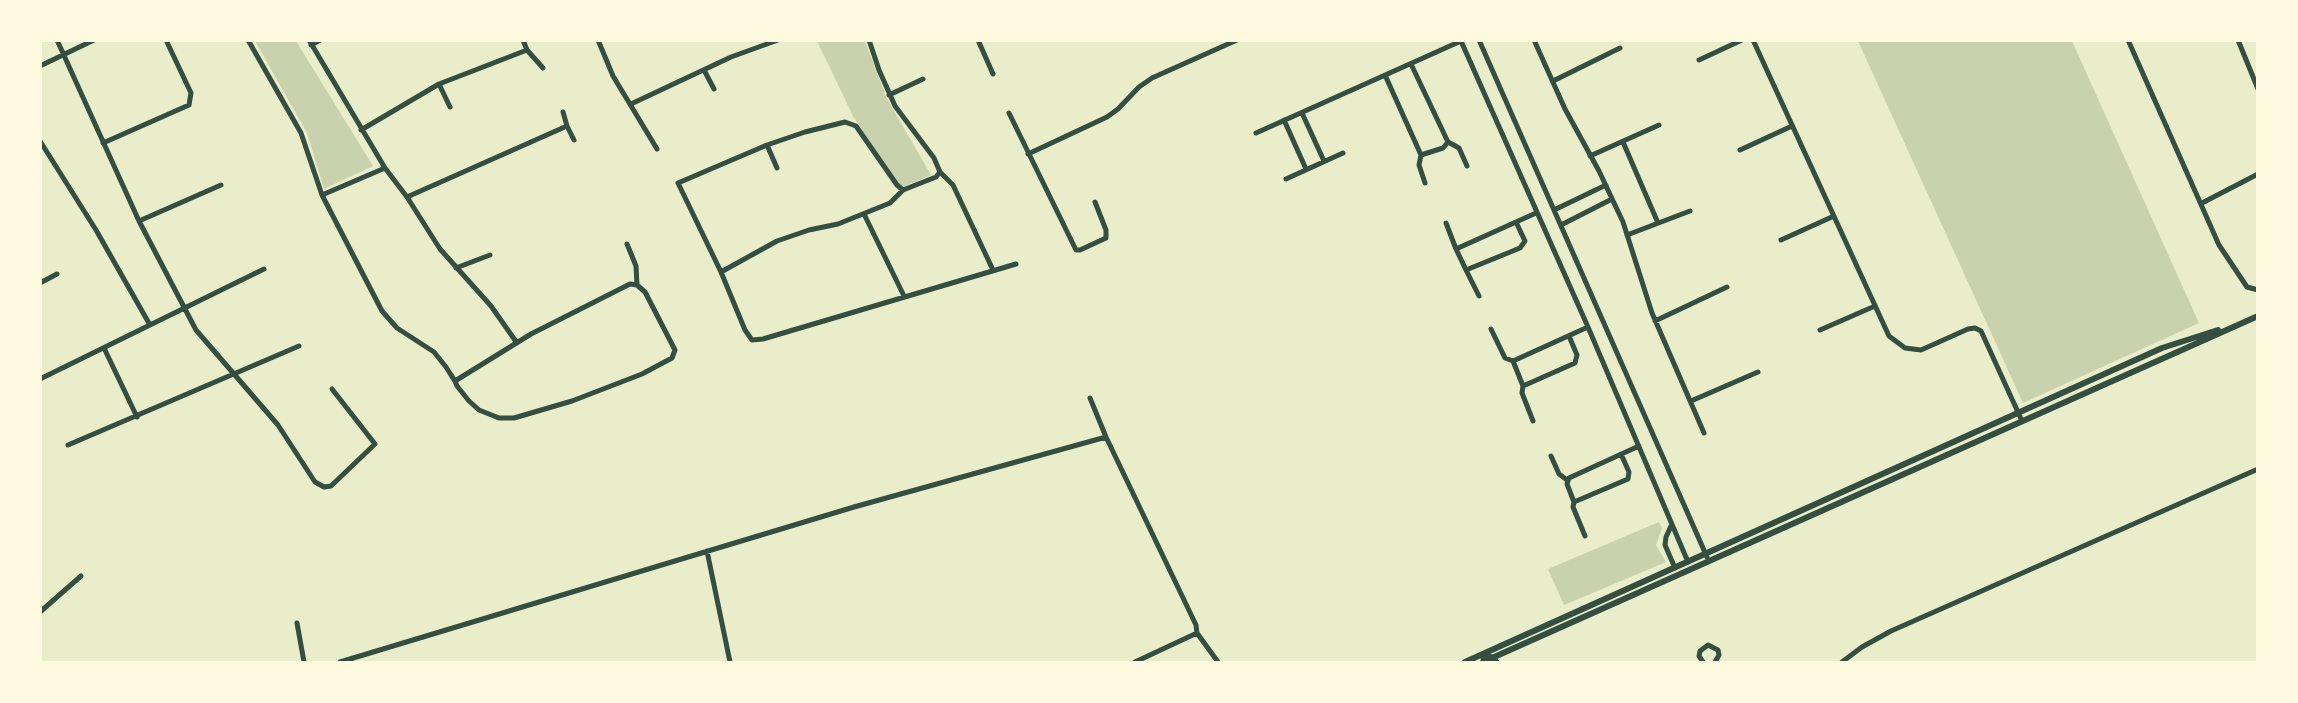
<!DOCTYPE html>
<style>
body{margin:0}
#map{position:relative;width:2298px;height:703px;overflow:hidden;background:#e9edc9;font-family:"Playfair Display",serif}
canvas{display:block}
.frame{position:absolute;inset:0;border:42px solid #fefae0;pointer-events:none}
</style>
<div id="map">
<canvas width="2298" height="703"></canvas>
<div class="frame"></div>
</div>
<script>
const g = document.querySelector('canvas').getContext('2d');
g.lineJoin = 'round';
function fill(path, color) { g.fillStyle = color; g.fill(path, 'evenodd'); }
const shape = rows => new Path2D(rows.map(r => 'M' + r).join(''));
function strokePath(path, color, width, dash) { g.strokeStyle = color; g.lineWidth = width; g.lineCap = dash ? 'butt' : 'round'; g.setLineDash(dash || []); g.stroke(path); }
fill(shape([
 [255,41,296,41,373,166,324,189,307,133],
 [817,41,865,41,886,97,931,175,900,188,853,116],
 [1858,41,2072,41,2199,323,2023,403],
 [1659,522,1662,528,1656,545,1666,562,1564,605,1548,569]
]), '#cad2ad');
strokePath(shape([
 [57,40,139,221,196,330,278,425,315,482,324,487,331,486,375,444,332,389],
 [248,40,301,133,322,195,382,311,397,328,434,352,446,367,451,375,455,381,457,386,469,401,479,410,499,418,514,418,572,401,642,374,672,358,675,350,645,292,637,285,630,284,531,334,455,381],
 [309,40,385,168,407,197,440,249,491,306,517,343],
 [523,40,527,50,543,68],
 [598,40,613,76,657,149],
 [869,40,879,70,895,106,934,158,940,172,953,185,993,270],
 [978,40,993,74],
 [1479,40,1707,557],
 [1534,40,1565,109,1599,171,1623,222,1652,313,1704,433],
 [1753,40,1889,336,1905,348,1921,350,1968,329,1975,328,1981,331,2022,421],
 [2128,40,2219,245,2247,287,2258,290],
 [2238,40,2258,89],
 [311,45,320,40],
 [1699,60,1742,40],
 [1411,64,1448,142,1459,148,1467,166],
 [40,66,94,40],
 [704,70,714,89],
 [1385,75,1421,155,1419,165,1425,183],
 [1553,81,1620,48],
 [439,84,450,107],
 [889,95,923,79],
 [631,104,731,57,778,40],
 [563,112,567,126,574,140],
 [1009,113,1076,250,1080,250,1106,238,1106,230,1095,202],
 [1302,113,1324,161],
 [1284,120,1306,169],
 [361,130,439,84,527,50],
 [1256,133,1461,41,1588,327,1688,562],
 [40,141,96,230,150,325],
 [1623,142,1658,223],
 [103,143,189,105,191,93,166,40],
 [767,145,777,168],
 [1740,150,1792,126],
 [1028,154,1107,117,1118,109,1139,87,1152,78,1237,40],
 [1421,155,1443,148,1448,142],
 [1590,156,1659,125],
 [1286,179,1343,153],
 [903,190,897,185,856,126,845,122,805,132,767,145,678,183,721,272,745,330,752,340,763,339,1016,264],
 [322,195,385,168],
 [407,197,567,126],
 [2202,203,2258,174],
 [1554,210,1606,185],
 [864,214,904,296],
 [139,221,221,185],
 [1516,222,1525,241,1520,248,1466,270,1456,249,1536,213],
 [1446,223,1456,249],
 [1561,225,1612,199],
 [1627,235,1690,211],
 [1781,240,1834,216],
 [627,244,636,266,637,285],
 [456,268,490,255],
 [1466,270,1479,296],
 [721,272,777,241,809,230,838,224,890,203,903,190,936,177,940,172],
 [40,283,57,274],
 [1655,321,1727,287],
 [1491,329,1505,358,1513,361],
 [1820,330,1875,306],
 [1569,336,1577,355,1575,363,1523,386,1513,361,1588,327],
 [104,348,137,417],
 [40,379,264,269],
 [1523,386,1522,393,1533,421],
 [1090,398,1106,437,1196,625,1197,633,1218,662],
 [1691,401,1758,372],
 [68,445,299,346],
 [1621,454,1629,472,1628,479,1574,502,1567,484,1569,478,1639,446],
 [1551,456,1559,474,1567,480],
 [1574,502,1573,507,1585,536],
 [1671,526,1666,537,1665,545,1675,568],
 [707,551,730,662],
 [40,612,81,576],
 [297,623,304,662],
 [1483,658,1485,654,1494,658,1497,662],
 [340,662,854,507,1106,437],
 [1135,662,1197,633],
 [1703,662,1699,656,1700,651,1708,645,1718,650,1719,655,1715,662],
 [1842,662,1862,647,1891,631,2258,469]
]), '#344e41', 5);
strokePath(shape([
 [1465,662,2162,348,2218,330],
 [1483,662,2258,316]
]), '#344e41', 6);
</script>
